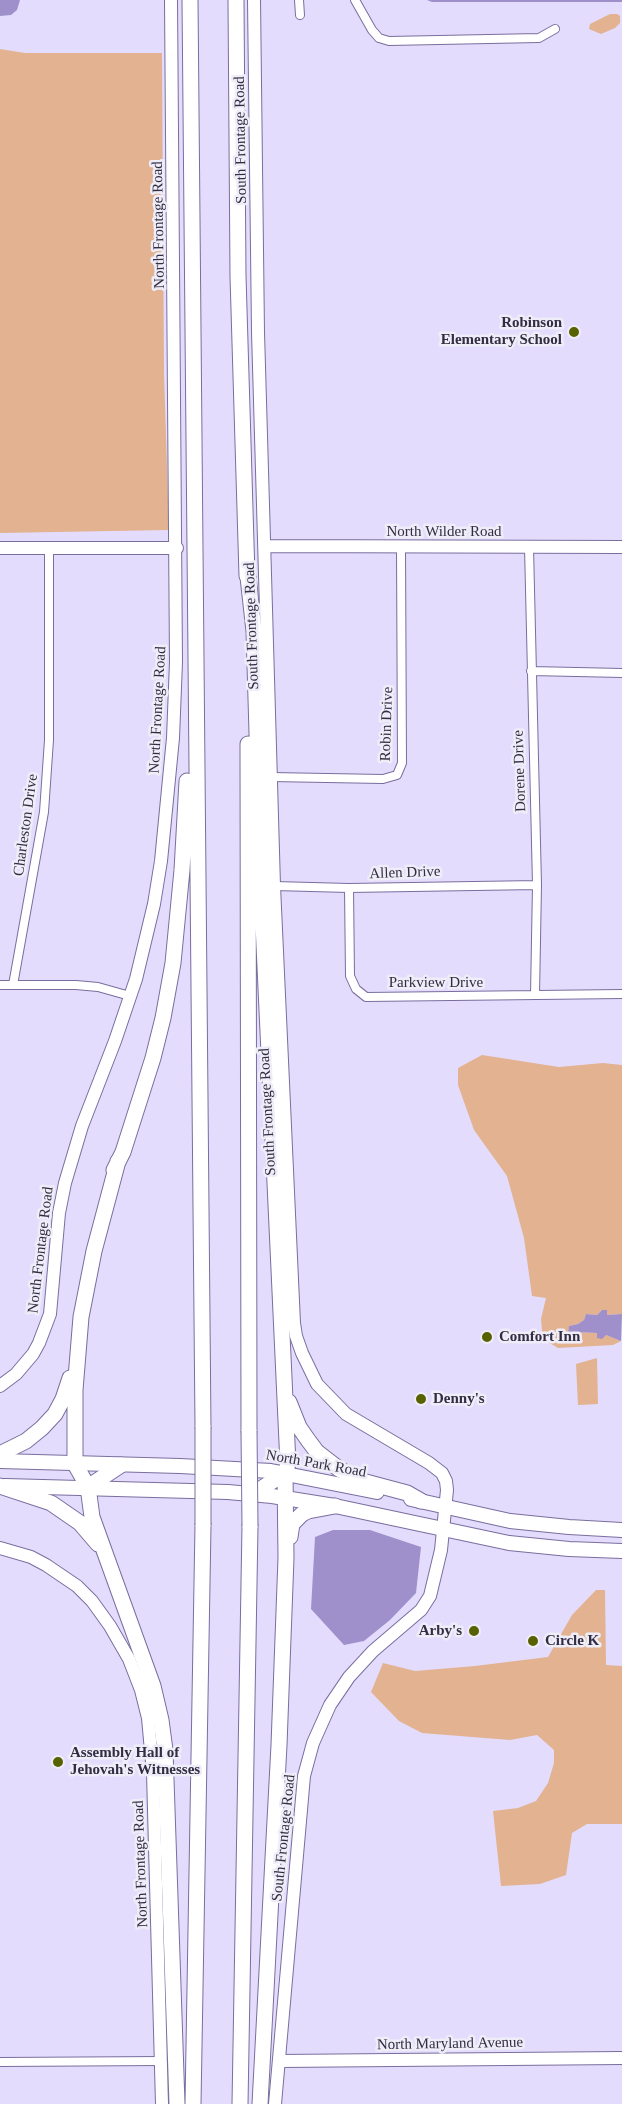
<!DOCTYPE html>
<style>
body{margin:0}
canvas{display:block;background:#e3dcfd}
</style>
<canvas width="622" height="2104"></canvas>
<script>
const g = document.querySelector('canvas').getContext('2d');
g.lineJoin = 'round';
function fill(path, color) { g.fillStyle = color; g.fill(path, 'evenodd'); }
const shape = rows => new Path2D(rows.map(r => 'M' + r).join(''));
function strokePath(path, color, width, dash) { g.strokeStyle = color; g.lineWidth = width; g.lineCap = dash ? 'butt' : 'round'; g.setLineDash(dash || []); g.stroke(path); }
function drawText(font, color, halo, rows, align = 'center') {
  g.font = font + ' Georgia,serif'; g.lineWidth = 5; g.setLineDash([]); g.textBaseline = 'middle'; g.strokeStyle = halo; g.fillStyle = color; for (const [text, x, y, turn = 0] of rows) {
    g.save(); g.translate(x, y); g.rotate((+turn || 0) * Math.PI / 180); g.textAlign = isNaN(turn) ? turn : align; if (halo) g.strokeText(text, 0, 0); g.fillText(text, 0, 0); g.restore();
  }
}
fill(shape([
 [610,14,617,14,620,16,620,23,615,28,601,34,589,29,590,24],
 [0,49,25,53,162,53,164,373,169,530,0,533],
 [482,1055,559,1067,603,1063,622,1065,622,1314,607,1315,607,1310,602,1310,597,1315,586,1314,584,1320,578,1324,569,1326,569,1335,575,1332,597,1333,597,1338,606,1335,621,1341,613,1345,558,1348,548,1342,542,1331,541,1319,546,1298,532,1296,524,1238,507,1176,474,1130,458,1085,458,1068],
 [597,1358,598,1404,578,1405,576,1364],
 [596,1590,605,1590,606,1665,622,1666,622,1824,587,1824,572,1833,566,1875,540,1884,501,1886,493,1811,518,1808,536,1801,548,1783,554,1763,554,1750,537,1735,510,1740,422,1733,399,1721,371,1692,383,1663,415,1671,475,1666,548,1657,572,1615]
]), '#e3b290');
fill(shape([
 [0,0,20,0,17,10,11,15,0,16],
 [427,0,622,0,622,2,432,2],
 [602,1310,607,1310,607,1315,622,1314,621,1341,606,1335,602,1339,597,1338,597,1333,575,1332,568,1335,569,1326,578,1324,584,1320,586,1314,597,1315],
 [333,1530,370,1530,421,1547,416,1593,390,1620,364,1641,344,1645,311,1609,315,1537]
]), '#9f90cb');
const street = shape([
 [299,0,300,15],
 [355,0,372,30,379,38,389,41,539,38,555,29],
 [529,547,537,885,535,995],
 [531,671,622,673],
 [271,777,383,779,397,775,402,763,401,548],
 [274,886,349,888,537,885],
 [349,888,350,976,356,989,366,997,622,994],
 [0,985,76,985,98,987,130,996],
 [13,985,44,812,49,740,49,548],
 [0,2062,162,2061]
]);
const secondary = shape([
 [254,0,258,332,274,886,294,1323,296,1336,302,1353,317,1384,346,1414,429,1463,442,1473,446,1481,447,1490,441,1550,430,1596,421,1610,373,1651,349,1677,330,1705,313,1743,304,1776,275,2104],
 [265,546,622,547],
 [0,548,177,548],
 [0,1386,16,1374,33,1354,39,1343,50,1314,59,1213,65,1183,82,1126,115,1041,136,979,154,904,161,861,173,738,176,662,171,0],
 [0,1548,31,1557,46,1565,77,1586,92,1601,110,1626,129,1659,141,1690,148,1718,153,1773,162,2104],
 [279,2061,622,2058]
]);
const primary = shape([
 [0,1461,180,1466,271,1471,377,1492],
 [5,1486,228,1492,272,1496,335,1506,509,1543,569,1549,622,1551],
 [411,1499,510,1521,569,1527,622,1530]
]);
const highway = shape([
 [190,0,203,1427],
 [236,0,238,276,247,576],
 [247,568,254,631,262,902,288,1464,285,1473,286,1558,279,1745,260,2104],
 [248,744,249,1431],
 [118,1161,94,1251,81,1317,75,1390,75,1464,88,1487,92,1517,153,1686,161,1720,165,1750,177,2104],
 [114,1170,123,1152,153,1058,163,1018,173,963,182,870,187,781],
 [289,1402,299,1427,308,1440,317,1452,339,1469,362,1481,407,1493,421,1501],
 [0,1454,26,1441,42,1428,55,1414,63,1399,70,1378],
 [0,1486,51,1503,80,1523,98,1544],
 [88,1487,121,1465],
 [253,1494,285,1473],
 [290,1537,292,1524,302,1514,308,1511,335,1506],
 [193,2104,203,1525],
 [240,2104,250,1526]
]);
strokePath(street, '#7a6e9e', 10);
strokePath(secondary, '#7a6e9e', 14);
strokePath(primary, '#7a6e9e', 16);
strokePath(highway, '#7a6e9e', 17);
strokePath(street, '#fff', 8);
strokePath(secondary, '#fff', 12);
strokePath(primary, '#fff', 14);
strokePath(highway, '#fff', 15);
const highwayBridge = shape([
 [203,1427,203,1525],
 [249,1431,250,1526]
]);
strokePath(highwayBridge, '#7a6e9e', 17, []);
strokePath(highwayBridge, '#fff', 15);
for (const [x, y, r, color] of [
 [574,332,6,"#586100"],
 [487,1337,6,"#586100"],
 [421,1399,6,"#586100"],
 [474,1631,6,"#586100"],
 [533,1641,6,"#586100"],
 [58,1762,6,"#586100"]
]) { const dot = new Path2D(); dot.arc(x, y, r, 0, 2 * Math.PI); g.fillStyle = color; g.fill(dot); strokePath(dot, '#efedf8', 2); }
drawText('15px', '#322d42', '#efedf8', [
 ["South Frontage Road",241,140,-91],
 ["North Frontage Road",159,225,-91],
 ["North Wilder Road",444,532],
 ["South Frontage Road",252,626,-92],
 ["North Frontage Road",158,710,-87],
 ["Robin Drive",387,724,-88],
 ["Dorene Drive",520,771,-92],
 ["Charleston Drive",26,825,-82],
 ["Allen Drive",405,873,-2],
 ["Parkview Drive",436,983],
 ["South Frontage Road",268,1112,-93],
 ["North Frontage Road",41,1250,-83],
 ["North Park Road",316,1464,10],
 ["South Frontage Road",284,1838,-84],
 ["North Frontage Road",141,1864,-92],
 ["North Maryland Avenue",450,2044,-1]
]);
drawText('bold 15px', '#322d42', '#efedf8', [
 ["Robinson",562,323,"right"],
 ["Elementary School",562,340,"right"],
 ["Comfort Inn",499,1337],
 ["Denny's",433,1399],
 ["Arby's",462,1631,"right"],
 ["Circle K",545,1641],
 ["Assembly Hall of",70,1753],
 ["Jehovah's Witnesses",70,1770]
], 'left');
</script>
